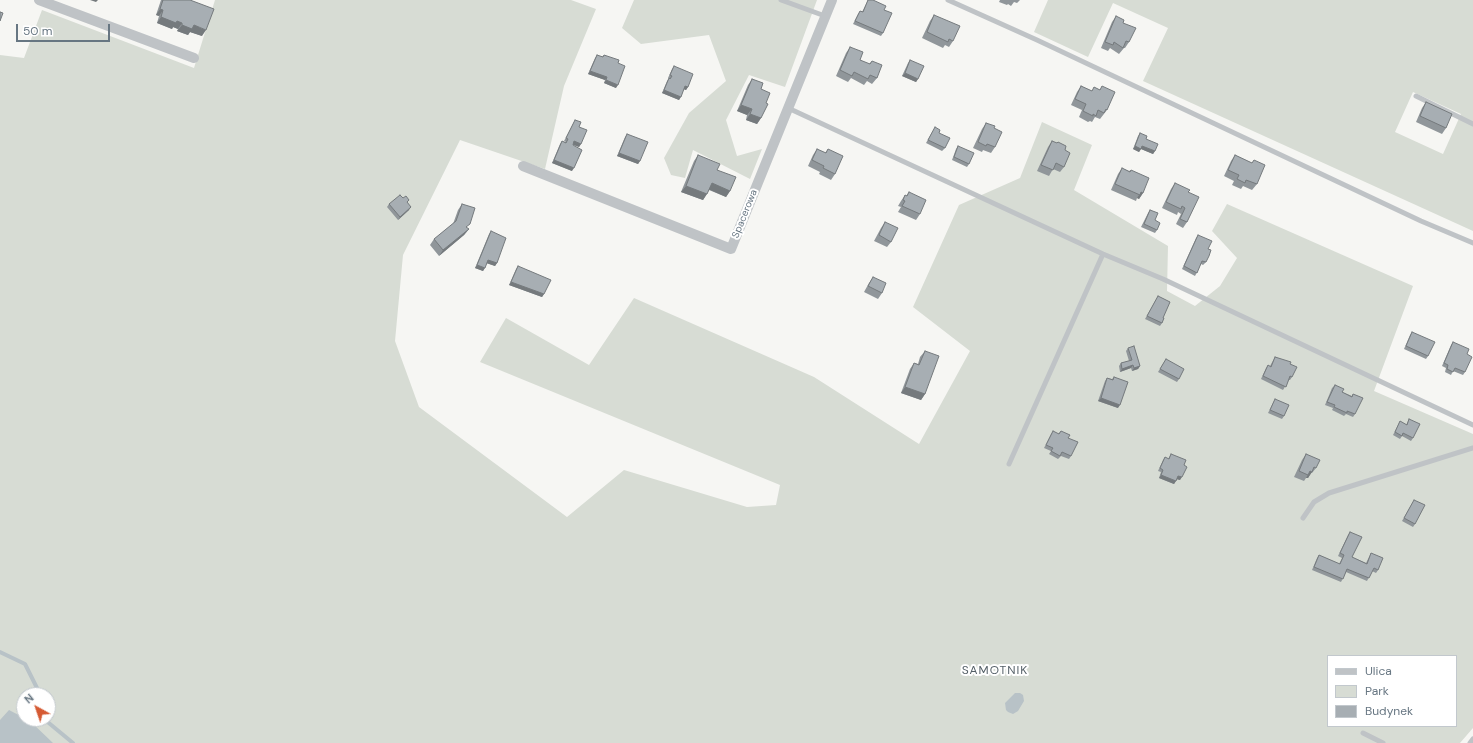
<!DOCTYPE html>
<style>
body{margin:0}
#map{position:relative;width:1473px;height:743px;overflow:hidden;background:#f6f6f3;font-family:"DM Sans",sans-serif}
canvas{display:block}
.legend{position:absolute;left:1327px;top:655px;width:130px;height:72px;box-sizing:border-box;background:#fff;border:1px solid #c2c8cd;margin:0;padding:5px 7px;list-style:none;font-size:12px;color:#677682}
.legend li{display:flex;align-items:center;gap:8px;height:20px}
.legend b{width:20px;border:1px solid #c2c8cd}
.north{position:absolute;left:16px;top:687px;width:40px;height:40px;box-sizing:border-box;background:#fff;border:1px solid #c2c8cd;border-radius:50%;rotate:320deg;font-size:11px;font-weight:700;line-height:16px;text-align:center;color:#677682}
.north::after{content:'';display:block;margin:auto;width:14px;height:18px;background:#d55a33;clip-path:polygon(50% 0,100% 100%,50% 72%,0 100%)}
.scale{position:absolute;left:16px;top:24px;width:94px;height:18px;box-sizing:border-box;border:2px solid #677682;border-top:0;padding-left:5px;font-size:12px;line-height:14px;white-space:nowrap;color:#677682;-webkit-text-stroke:3px #fff;paint-order:stroke}
</style>
<div id="map">
<canvas width="1473" height="743"></canvas>
<ul class="legend">
<li><b style="height:5px;background:#bfc3c6"></b>Ulica</li>
<li><b style="height:11px;background:#d7dcd4"></b>Park</li>
<li><b style="height:11px;background:#a7aeb3"></b>Budynek</li>
</ul>
<div class="north">N</div>
<div class="scale">50 m</div>
</div>
<script>
const g = document.querySelector('canvas').getContext('2d');
g.lineJoin = 'round';
function fill(path, color) { g.fillStyle = color; g.fill(path, 'evenodd'); }
const shape = rows => new Path2D(rows.map(r => 'M' + r).join(''));
function strokePath(path, color, width, dash) { g.strokeStyle = color; g.lineWidth = width; g.lineCap = dash ? 'butt' : 'round'; g.setLineDash(dash || []); g.stroke(path); }
function drawText(font, color, halo, rows, align = 'center') {
  g.font = font + ' "DM Sans",sans-serif'; g.lineWidth = 4; g.setLineDash([]); g.textBaseline = 'middle'; g.strokeStyle = halo; g.fillStyle = color; for (const [text, x, y, turn = 0] of rows) {
    g.save(); g.translate(x, y); g.rotate((+turn || 0) * Math.PI / 180); g.textAlign = isNaN(turn) ? turn : align; if (halo) g.strokeText(text, 0, 0); g.fillText(text, 0, 0); g.restore();
  }
}
fill(shape([
 [215,0,571,0,596,9,564,86,545,169,460,140,403,255,395,341,419,407,567,517,624,470,747,507,776,505,780,485,480,362,506,318,589,365,634,298,814,377,919,444,970,351,913,307,959,205,1020,178,1042,122,1092,145,1074,190,1168,246,1167,291,1195,306,1220,286,1237,258,1212,231,1227,204,1413,286,1374,391,1473,434,1473,728,1460,743,0,743,0,55,24,58,42,10,194,68],
 [1328,656,1456,656,1456,726,1328,726],
 [24,695,48,695,48,719,24,719],
 [634,0,817,0,785,87,749,75,726,120,737,156,762,149,750,179,693,150,685,178,671,175,664,158,689,113,726,81,709,35,641,44,622,28],
 [1048,0,1473,0,1473,231,1143,81,1168,28,1113,3,1088,57,1034,32],
 [1413,92,1461,114,1443,154,1395,132]
]), '#d7dcd4');
fill(shape([
 [1015,693,1020,693,1023,695,1024,701,1018,711,1013,714,1008,712,1006,710,1005,703],
 [9,710,30,721,53,743,0,743,0,720]
]), '#b8c2c7');
strokePath(shape([
 [0,652,25,664,39,692,39,695],
 [44,719,73,743]
]), '#b8c2c7', 4);
strokePath(shape([
 [781,0,825,16],
 [948,0,1037,40,1421,221,1473,243],
 [1416,96,1473,124],
 [788,108,1103,254,1163,279,1473,425],
 [1009,464,1103,254],
 [1303,518,1314,502,1329,493,1473,448],
 [1363,733,1383,743],
 [1470,743,1473,739]
]), '#bfc3c6', 5);
strokePath(shape([
 [39,0,194,58],
 [523,166,731,249,832,0]
]), '#bfc3c6', 10);
fill(shape([
 [161,0,190,0,202,36,190,32,188,35,177,31,178,29,173,27,172,29,157,23,159,16,156,15],
 [868,0,873,0,884,10,883,33,881,36,853,24,858,14,860,11,862,12],
 [1000,0,1020,0,1017,3,1014,2,1011,6,1008,4,1007,5,999,2],
 [934,15,953,41,949,47,945,45,943,48,922,38,930,21],
 [1116,16,1123,23,1129,42,1125,48,1124,48,1119,54,1110,48,1108,51,1101,48,1112,22],
 [850,47,860,60,869,64,872,61,877,78,872,84,867,81,864,85,851,78,848,82,836,76,846,53],
 [597,55,602,57,604,55,618,63,616,88,604,83,605,80,588,74,595,58],
 [910,60,918,79,916,82,902,76,908,63],
 [674,66,688,87,686,90,684,89,679,100,662,93,667,81,669,78,668,78,672,69],
 [752,79,761,89,766,103,761,118,757,124,746,120,747,115,737,111,748,85],
 [1081,86,1092,91,1094,87,1100,90,1102,86,1107,110,1100,119,1095,117,1092,122,1090,121,1088,122,1079,117,1082,110,1071,105,1077,92],
 [1426,102,1446,128,1442,134,1416,122,1422,108],
 [575,120,579,127,581,144,579,147,573,145,572,171,552,163,560,144,562,141,565,142,566,142,564,141],
 [986,123,994,128,995,147,991,153,983,150,982,152,973,148,982,129],
 [935,127,939,133,945,148,942,151,926,143],
 [1140,133,1155,151,1153,154,1141,149,1139,152,1133,149,1138,136],
 [627,134,640,161,638,164,617,156,625,137],
 [1052,141,1065,150,1064,167,1060,172,1053,169,1049,176,1037,171,1048,147],
 [958,146,969,164,967,167,952,160,956,149],
 [817,149,825,153,828,149,835,174,831,180,819,174,820,172,808,166,813,155],
 [698,155,717,170,730,191,726,197,709,190,703,200,681,192,694,161],
 [1235,155,1252,163,1254,160,1257,184,1252,190,1243,186,1241,189,1232,185,1234,181,1224,176,1231,161],
 [1122,168,1129,171,1131,170,1143,193,1139,199,1137,198,1136,201,1111,190,1118,174],
 [1175,183,1188,192,1187,222,1183,228,1176,224,1181,214,1178,212,1177,215,1162,208,1171,189],
 [909,192,920,214,916,220,898,212,901,207,898,206,901,201,905,195,906,196],
 [407,203,409,210,398,220,387,207,389,204],
 [462,204,467,228,469,229,464,235,439,256,430,245,434,239,453,224,458,210],
 [1150,210,1155,220,1157,230,1155,233,1141,227,1148,213],
 [885,222,891,242,887,247,874,241,881,228],
 [491,231,497,263,495,266,487,263,483,271,475,268,489,234],
 [1198,235,1208,249,1206,262,1203,265,1201,264,1195,276,1182,269,1196,238],
 [518,266,544,294,542,297,509,285,516,269],
 [873,277,882,293,878,299,864,292,869,283],
 [1158,296,1163,318,1162,323,1160,326,1145,319],
 [1412,332,1428,356,1426,359,1404,349,1410,335],
 [1453,342,1465,372,1463,375,1453,371,1451,375,1445,372,1446,368,1442,366,1451,345],
 [1128,348,1140,366,1138,369,1132,371,1131,368,1120,372,1119,366,1121,363,1129,361,1126,351],
 [925,351,925,394,921,400,901,393,910,369,914,363,918,364,920,357],
 [1275,357,1290,364,1292,377,1290,380,1289,380,1283,390,1261,379,1266,368,1268,365,1270,366],
 [1166,359,1179,379,1177,382,1158,372],
 [1114,377,1118,408,1098,401,1105,381,1107,378,1112,379],
 [1335,385,1342,392,1352,396,1353,394,1355,414,1353,417,1346,414,1344,416,1332,410,1333,408,1325,405,1332,388],
 [1275,399,1284,416,1282,419,1268,413],
 [1409,419,1413,438,1411,441,1402,436,1400,439,1393,435,1400,421,1406,425],
 [1053,431,1058,434,1061,431,1068,438,1071,456,1069,459,1061,456,1058,459,1049,454,1051,451,1044,448,1051,434],
 [1171,454,1184,465,1180,480,1177,479,1174,484,1159,478,1161,472,1158,471,1163,460,1165,457,1168,459],
 [1306,454,1316,468,1312,473,1311,473,1308,478,1306,478,1304,481,1294,477,1302,460],
 [1414,500,1415,524,1413,527,1402,521],
 [1350,532,1352,557,1366,563,1371,553,1378,570,1376,573,1372,571,1367,581,1346,572,1341,582,1312,570,1317,558,1319,555,1339,564,1342,558,1338,556,1348,535]
]), '#90969a');
fill(shape([
 [90,0,98,0,96,2],
 [160,9,163,10,159,16,156,15],
 [161,17,177,21,182,23,178,29,173,27,172,29,157,23],
 [182,25,194,25,206,30,202,36,190,32,188,35,177,31],
 [590,71,607,77,605,80,588,74],
 [905,73,918,79,916,82,902,76],
 [606,80,618,85,616,88,604,83],
 [685,86,688,87,686,90,683,89],
 [664,90,681,97,679,100,662,93],
 [741,105,752,109,747,115,737,111],
 [750,114,761,118,757,124,746,120],
 [574,141,581,144,579,147,572,144],
 [1135,146,1142,146,1155,151,1153,154,1141,149,1139,152,1133,149],
 [619,153,640,161,638,164,617,156],
 [554,160,574,168,572,171,552,163],
 [712,183,730,191,726,197,708,189],
 [686,186,707,194,703,200,681,192],
 [1141,192,1143,193,1139,199,1137,198],
 [411,207,409,210,398,220,400,217],
 [469,229,464,235,439,256,443,250],
 [488,260,497,263,495,266,486,263],
 [477,265,485,268,483,271,475,268],
 [511,282,544,294,542,297,509,285],
 [1133,365,1131,368,1120,372,1122,369],
 [1140,366,1138,369,1132,371,1134,368],
 [905,387,925,394,921,400,901,393],
 [1101,398,1120,405,1118,408,1098,401],
 [1310,471,1312,472,1308,478,1306,478],
 [1161,475,1176,481,1174,484,1159,478],
 [1178,476,1182,477,1180,480,1176,479]
]), '#757a7d');
const building = shape([
 [163,0,190,0,214,9,206,30,194,25,192,29,182,25,182,23,177,21,176,23,161,17,163,10,160,9,163,0],
 [868,0,873,0,886,6,884,10,892,13,883,33,855,21,860,11,863,12,868,0],
 [0,12,3,13,0,21,0,12],
 [934,15,960,26,953,41,949,39,948,42,927,32,934,15],
 [1116,16,1124,20,1123,23,1136,28,1129,42,1126,41,1123,48,1114,42,1113,45,1105,42,1116,16],
 [850,47,863,52,860,60,870,64,872,61,882,65,877,78,870,75,868,79,854,72,852,76,840,70,850,47],
 [597,55,603,57,604,55,619,60,618,63,625,66,618,85,606,80,607,77,590,71,597,55],
 [910,60,924,66,918,79,905,73,910,60],
 [674,66,693,74,688,87,685,86,681,97,664,90,669,78,670,79,672,76,670,75,674,66],
 [752,79,763,83,761,89,770,93,766,103,768,104,761,118,750,114,752,109,741,105,752,79],
 [1081,86,1092,91,1094,87,1100,90,1102,86,1115,92,1107,110,1106,109,1104,113,1098,110,1096,116,1093,114,1093,116,1083,111,1086,104,1075,99,1081,86],
 [1426,102,1452,114,1446,128,1420,116,1426,102],
 [575,120,581,122,579,127,587,130,581,144,574,141,573,145,582,150,574,168,554,160,562,141,566,143,568,139,566,138,575,120],
 [986,123,995,126,994,128,1002,132,995,147,987,144,986,146,978,142,986,123],
 [935,127,940,130,939,133,950,138,945,148,928,140,935,127],
 [1140,133,1147,136,1146,139,1158,144,1155,151,1142,146,1141,149,1135,146,1140,133],
 [627,134,648,142,640,161,619,153,627,134],
 [1052,141,1057,143,1058,142,1066,146,1065,150,1070,153,1064,167,1056,163,1053,170,1041,165,1052,141],
 [958,146,974,153,969,164,954,157,958,146],
 [817,149,826,153,828,149,843,156,835,174,823,168,824,166,812,160,817,149],
 [698,155,720,164,717,170,736,177,730,191,712,183,707,194,686,186,698,155],
 [1235,155,1252,163,1254,160,1265,165,1257,184,1246,180,1245,183,1237,179,1239,175,1228,170,1235,155],
 [1122,168,1130,172,1131,170,1149,178,1143,193,1141,192,1140,195,1115,184,1122,168],
 [1175,183,1190,190,1188,192,1199,197,1187,222,1180,219,1185,208,1182,206,1181,209,1166,202,1175,183],
 [909,192,926,200,920,214,902,206,905,201,903,200,905,195,907,196,909,192],
 [400,195,403,198,406,196,409,200,407,202,411,207,400,217,389,204,400,195],
 [462,204,475,208,470,224,466,227,469,229,443,250,434,239,456,221,462,204],
 [1150,210,1158,213,1155,220,1160,223,1157,230,1144,224,1150,210],
 [885,222,898,228,891,242,879,235,885,222],
 [491,231,506,238,497,263,488,260,485,268,477,265,491,231],
 [1198,235,1212,241,1208,249,1211,250,1209,256,1206,262,1202,261,1197,273,1184,266,1198,235],
 [518,266,551,280,544,294,511,282,518,266],
 [873,277,886,283,882,293,868,286,873,277],
 [1158,296,1170,302,1163,318,1164,318,1162,323,1147,316,1158,296],
 [1412,332,1435,342,1428,356,1406,346,1412,332],
 [1453,342,1469,349,1467,354,1472,357,1465,372,1455,368,1453,372,1447,369,1448,365,1444,363,1453,342],
 [1134,346,1140,366,1134,368,1133,365,1122,369,1121,363,1132,360,1128,348,1134,346],
 [925,351,939,356,925,394,905,387,914,363,919,365,925,351],
 [1275,357,1291,362,1290,364,1297,367,1292,377,1290,376,1286,387,1263,376,1268,365,1271,367,1275,357],
 [1166,359,1184,369,1179,379,1160,369,1166,359],
 [1114,377,1128,382,1120,405,1101,398,1107,378,1113,380,1114,377],
 [1335,385,1344,389,1342,392,1352,397,1353,394,1363,398,1355,414,1347,411,1347,413,1334,407,1335,405,1327,402,1335,385],
 [1275,399,1289,405,1284,416,1270,410,1275,399],
 [1409,419,1420,424,1413,438,1403,433,1402,436,1395,432,1400,421,1407,425,1409,419],
 [1053,431,1059,434,1061,431,1070,435,1068,438,1078,442,1071,456,1062,452,1060,456,1051,451,1053,448,1046,445,1053,431],
 [1171,454,1186,460,1184,465,1187,467,1182,477,1178,476,1176,481,1161,475,1163,470,1160,468,1165,457,1169,459,1171,454],
 [1306,454,1320,460,1316,468,1314,467,1312,472,1310,471,1308,475,1299,471,1306,454],
 [1414,500,1425,505,1415,524,1404,518,1414,500],
 [1350,532,1362,537,1352,557,1367,564,1371,553,1383,558,1378,570,1374,568,1369,578,1347,569,1343,579,1314,567,1319,555,1340,564,1344,555,1340,553,1350,532]
]);
fill(building, '#a7aeb3');
strokePath(building, '#757a7d', 1);
drawText('10px', '#677682', '#fff', [
 ["Spacerowa",745,214,-68]
]);
g.letterSpacing = '1px';
drawText('12px', '#545f67', '#fff', [
 ["SAMOTNIK",995,671]
]);
g.letterSpacing = '0px';
</script>
